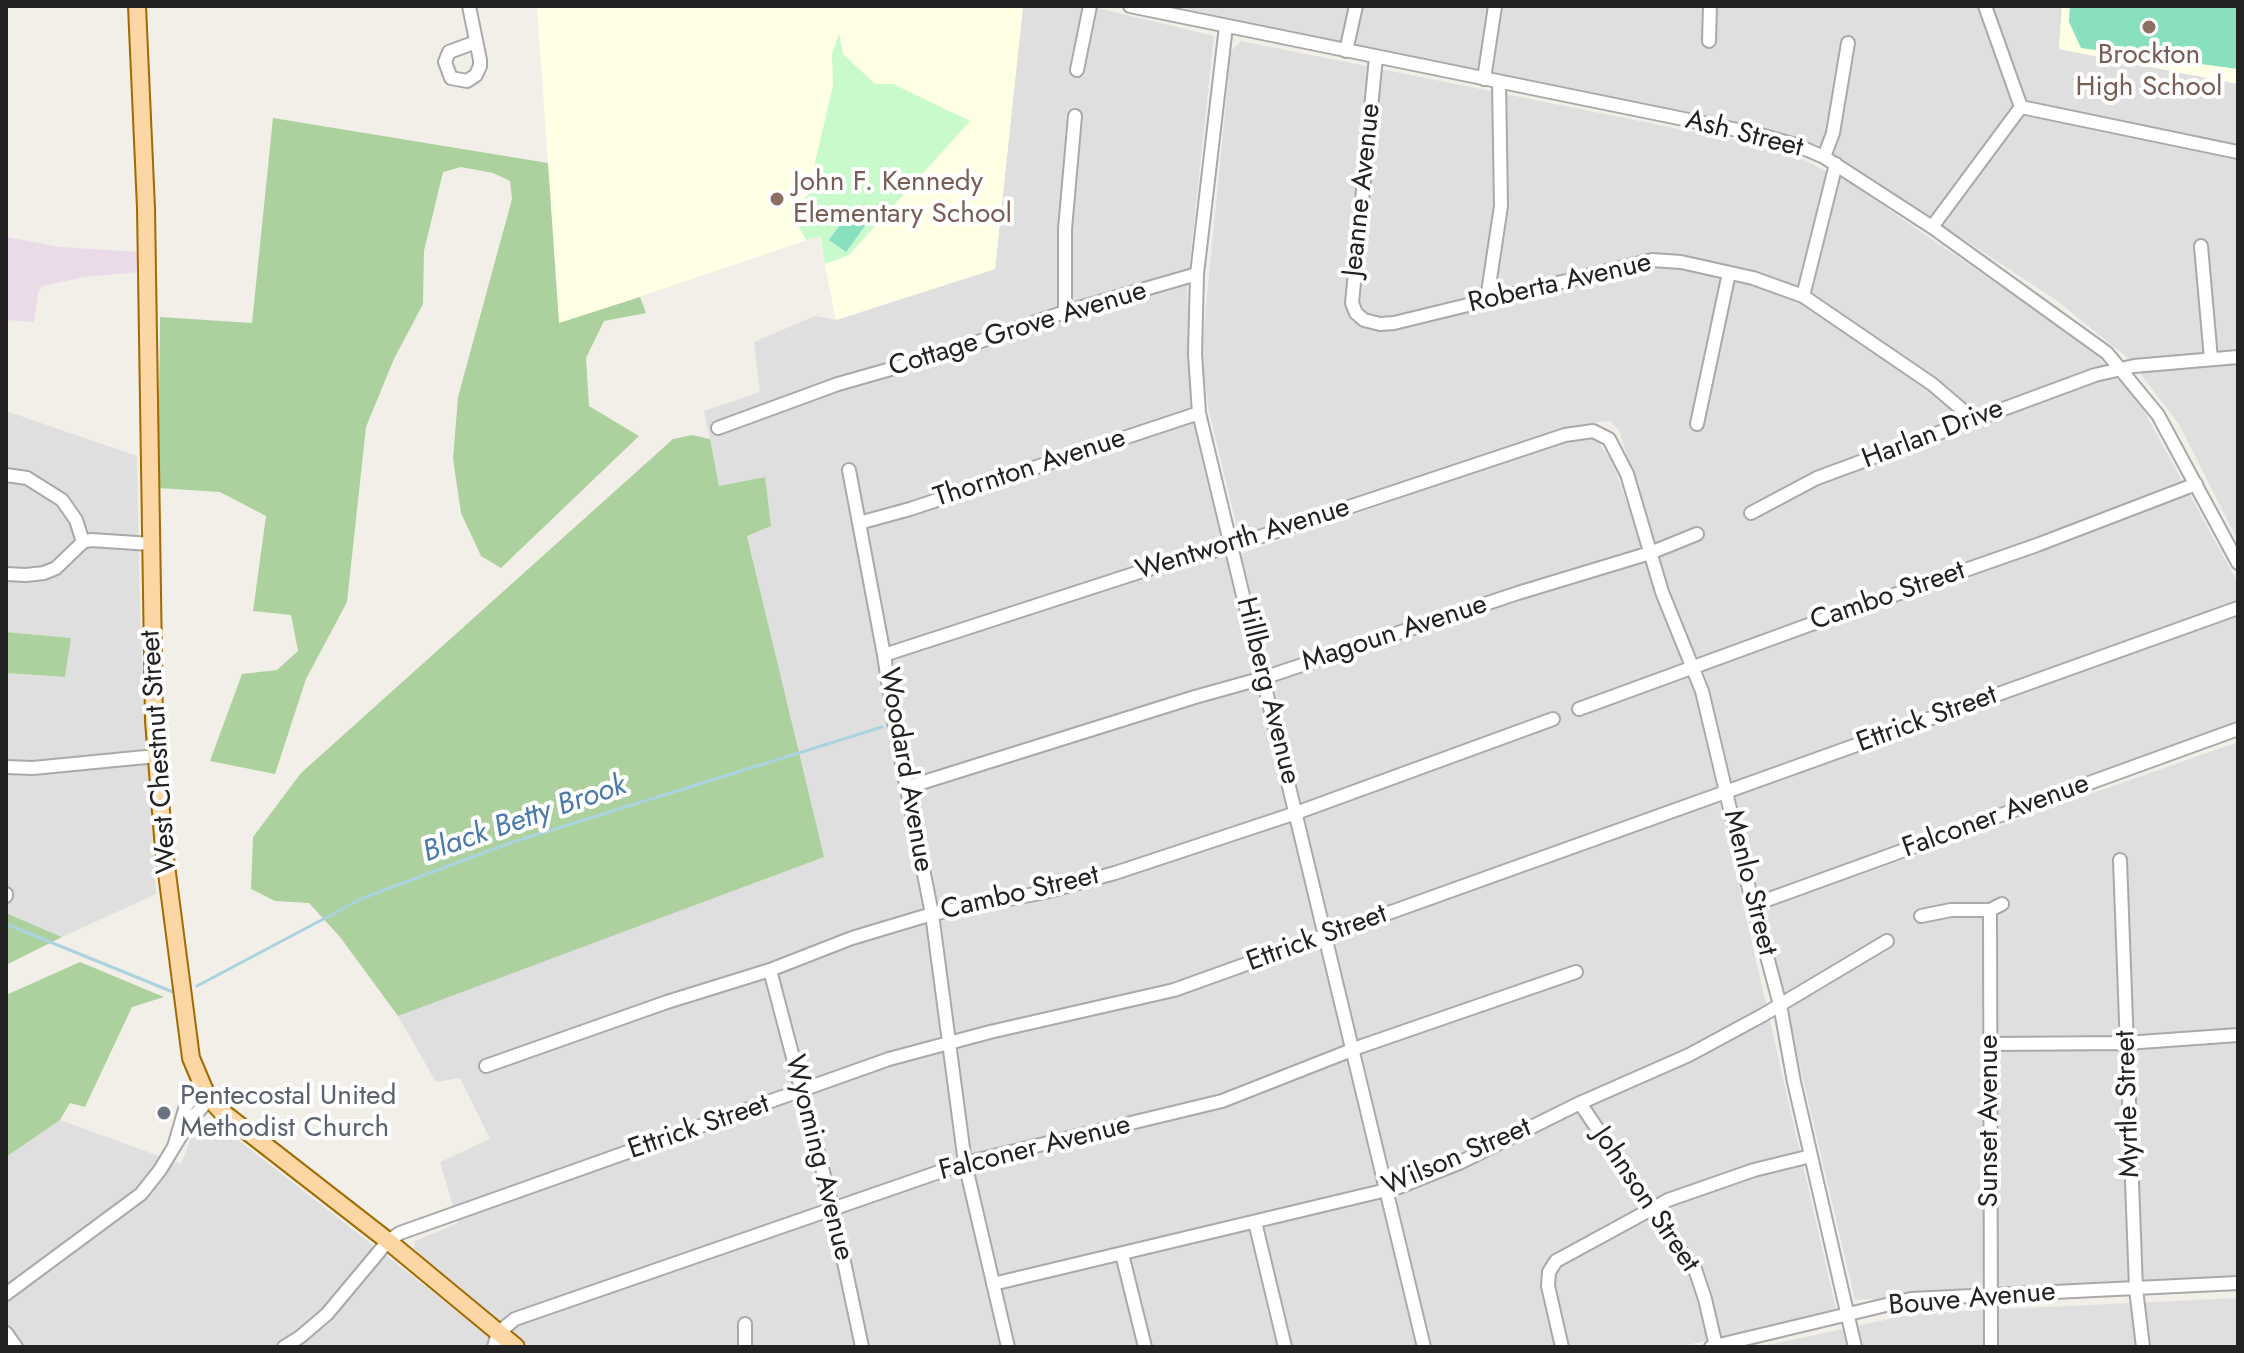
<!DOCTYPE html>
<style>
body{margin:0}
#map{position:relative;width:2244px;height:1353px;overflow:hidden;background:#f2efe9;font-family:Jost,sans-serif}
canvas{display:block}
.frame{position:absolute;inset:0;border:8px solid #222;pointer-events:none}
</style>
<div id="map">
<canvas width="2244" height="1353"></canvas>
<div class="frame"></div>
</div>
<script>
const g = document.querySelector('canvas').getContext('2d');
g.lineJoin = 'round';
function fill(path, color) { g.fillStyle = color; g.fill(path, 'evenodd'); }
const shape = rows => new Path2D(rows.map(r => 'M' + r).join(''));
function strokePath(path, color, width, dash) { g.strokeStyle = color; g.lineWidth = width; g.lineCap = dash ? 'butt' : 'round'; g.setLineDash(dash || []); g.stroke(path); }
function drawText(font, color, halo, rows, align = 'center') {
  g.font = font + ' Jost,sans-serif'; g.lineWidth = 8; g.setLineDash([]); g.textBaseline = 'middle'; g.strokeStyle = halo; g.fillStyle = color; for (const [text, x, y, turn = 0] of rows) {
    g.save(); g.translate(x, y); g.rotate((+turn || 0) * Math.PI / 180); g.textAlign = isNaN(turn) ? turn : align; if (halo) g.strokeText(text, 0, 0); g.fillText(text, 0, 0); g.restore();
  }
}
fill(shape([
 [1023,6,1089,6,1214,36,1187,288,1195,429,1226,559,1580,436,1596,439,1612,461,1692,681,1836,1309,1679,1347,530,1347,435,1271,414,1248,415,1241,458,1223,440,1162,490,1139,460,1078,436,1082,398,1016,823,857,747,535,764,477,719,486,704,411,760,392,754,342,815,316,836,320,995,269],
 [1173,6,2062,6,2059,49,2238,84,2238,541,2179,424,2129,359,2056,300,1820,145],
 [1241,41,1784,150,1850,183,2083,343,2133,391,2238,583,2238,723,1759,895,1708,682,1668,592,1619,430,1610,421,1583,424,1247,533,1237,528,1209,411,1201,357,1231,51],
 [6,411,137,456,141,645,156,894,62,937,6,913,6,673,65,677,70,638,6,632],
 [2238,742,2238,1280,1855,1300,1763,909],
 [206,1119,214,1121,503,1347,6,1347,6,1157,60,1120,181,1164,196,1124],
 [2238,1298,2238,1347,1758,1347,1918,1313]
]), '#e0dfdf');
fill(shape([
 [6,237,60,247,139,252,139,272,85,277,42,286,38,292,34,322,6,320]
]), '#ebdbe8');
fill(shape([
 [537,6,1023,6,995,269,836,320,819,236,559,324],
 [2062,6,2238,6,2238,84,2059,49]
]), '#ffffe5');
fill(shape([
 [273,118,548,163,559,323,640,297,646,313,604,321,586,358,589,406,639,436,501,568,481,556,461,513,453,459,458,397,512,199,510,181,493,173,461,167,443,172,424,251,423,304,394,359,366,427,347,602,306,679,275,774,210,761,242,674,277,670,298,651,291,615,253,611,266,516,220,492,158,488,160,317,252,323],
 [692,435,710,439,719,486,765,477,771,526,747,536,824,857,398,1016,340,937,309,903,275,901,251,889,253,837,301,773,673,439],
 [6,632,71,638,65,677,6,673],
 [6,913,62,937,6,965],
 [80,962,164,997,132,1007,85,1107,70,1103,60,1120,6,1157,6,995]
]), '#add19e');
fill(shape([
 [839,34,843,54,875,84,893,84,970,121,849,255,825,264,820,236,806,240,790,210,807,196,833,86,832,54]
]), '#c8facc');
fill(shape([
 [2070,6,2238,6,2238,69,2081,48,2069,22],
 [850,211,867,223,846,252,829,240]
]), '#88e0be');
strokePath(shape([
 [6,924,173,992],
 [197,986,363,898,507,844,882,727]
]), '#aad3df', 3);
const minor = shape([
 [469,6,480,60,480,66,476,75,467,81,451,78,445,62,449,52,476,42],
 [1130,6,1757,134,1796,145,1824,157,1932,227,2107,353,2158,415,2238,563],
 [1985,6,2021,107],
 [1226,26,1197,274,1195,354,1199,413,1424,1347],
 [1709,41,1710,6],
 [1346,51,1356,6],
 [1376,57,1352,303,1356,313,1364,320,1380,324,1394,323,1652,260,1681,262,1753,278,1803,296],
 [1077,70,1090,6],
 [1484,79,1495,6],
 [2021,107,2238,152],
 [1824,157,1833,133,1848,43],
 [1836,164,1803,296,1932,384,1973,419],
 [1932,227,2021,107],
 [2201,246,2211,359],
 [1487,299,1501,206,1499,82],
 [1065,312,1065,229,1075,116],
 [1697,424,1729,273],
 [718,428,838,384,940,355,1065,312,1197,274],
 [849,470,884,655,896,734,932,914,965,1163,1008,1347],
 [6,475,27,478,62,500,76,520,83,542],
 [1751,513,1817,478,2095,375,2134,366,2238,357],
 [859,523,910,509,1199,413],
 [6,574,26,575,44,573,56,568,83,542,91,540,151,544],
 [884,655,1164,564,1232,546,1565,435,1593,431,1609,439,1627,474,1662,592,1702,691,1749,889,1780,1005,1794,1082,1855,1347],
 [1579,709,1814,623,2037,545,2196,484],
 [6,767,33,768,156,756],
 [908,787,1195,697,1263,678,1518,593,1650,553,1697,534],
 [2120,860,2136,1289,2143,1347],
 [6,894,6,896],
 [1753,905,2238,729],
 [1921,916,1951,910,1990,910],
 [770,970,833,1210,862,1347],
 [1991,1044,2126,1043,2238,1035],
 [486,1066,667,1002,770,970,852,938,932,914,1045,892,1115,873,1296,813,1553,719],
 [1580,1103,1668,1235,1695,1269,1705,1299,1716,1346],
 [1255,1222,1285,1347],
 [1122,1254,1145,1347],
 [993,1284,1399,1187,1459,1163,1580,1103,1689,1055,1763,1015,1887,941],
 [6,1294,141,1194,160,1170,189,1122,203,1106,207,1096,193,1097,186,1106,174,1147],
 [745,1324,745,1347],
 [6,1333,16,1347],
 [284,1347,300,1337,327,1314,388,1241,400,1233,889,1059,990,1032,1174,990,2238,608],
 [494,1347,498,1333,515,1319,965,1163,1222,1101,1362,1046,1576,972],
 [1562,1347,1548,1286,1549,1272,1556,1261,1668,1200,1754,1170,1811,1156],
 [1711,1347,1911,1299,2238,1283],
 [1991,1347,1990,910,2002,904]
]);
const major = shape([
 [137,6,146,208,154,721,164,850,191,1058,207,1096,221,1111,388,1241,516,1347]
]);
strokePath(minor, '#a9a9a9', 16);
strokePath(major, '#a06b00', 20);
strokePath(minor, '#fff', 12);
strokePath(major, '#fcd6a4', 16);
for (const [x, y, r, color] of [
 [2149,27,8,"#8d6e63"],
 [777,199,8,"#8d6e63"],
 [164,1113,8,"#6b7280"]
]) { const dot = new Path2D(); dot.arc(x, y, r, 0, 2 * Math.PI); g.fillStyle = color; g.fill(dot); strokePath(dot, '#fff', 3); }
drawText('28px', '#785e54', '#fff', [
 ["Brockton",2149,56],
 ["High School",2149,88],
 ["John F. Kennedy",793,183,"left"],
 ["Elementary School",793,215,"left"]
]);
drawText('28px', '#222', '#fff', [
 ["Ash Street",1744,135,14],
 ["Jeanne Avenue",1363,190,-84],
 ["Roberta Avenue",1560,284,-13],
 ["Cottage Grove Avenue",1018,330,-17],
 ["Harlan Drive",1933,435,-21],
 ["Thornton Avenue",1030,469,-18],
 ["Wentworth Avenue",1243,540,-17],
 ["Cambo Street",1888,597,-19],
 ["Magoun Avenue",1395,634,-18],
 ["Hillberg Avenue",1267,691,76],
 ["Ettrick Street",1927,720,-20],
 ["West Chestnut Street",160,752,-94],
 ["Woodard Avenue",905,770,80],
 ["Falconer Avenue",1996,817,-20],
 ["Menlo Street",1749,883,76],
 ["Cambo Street",1020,894,-13],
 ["Ettrick Street",1317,939,-20],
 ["Myrtle Street",2129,1104,-92],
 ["Sunset Avenue",1990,1121,-90],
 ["Ettrick Street",699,1128,-19],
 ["Falconer Avenue",1035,1149,-14],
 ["Wyoming Avenue",818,1158,76],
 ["Wilson Street",1457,1158,-23],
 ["Johnson Street",1645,1200,56],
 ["Bouve Avenue",1972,1300,-5]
]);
drawText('28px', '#5b616d', '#fff', [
 ["Pentecostal United",180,1097],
 ["Methodist Church",180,1129]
], 'left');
drawText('italic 30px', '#4a7aab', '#fff', [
 ["Black Betty Brook",525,820,-19]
]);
</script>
